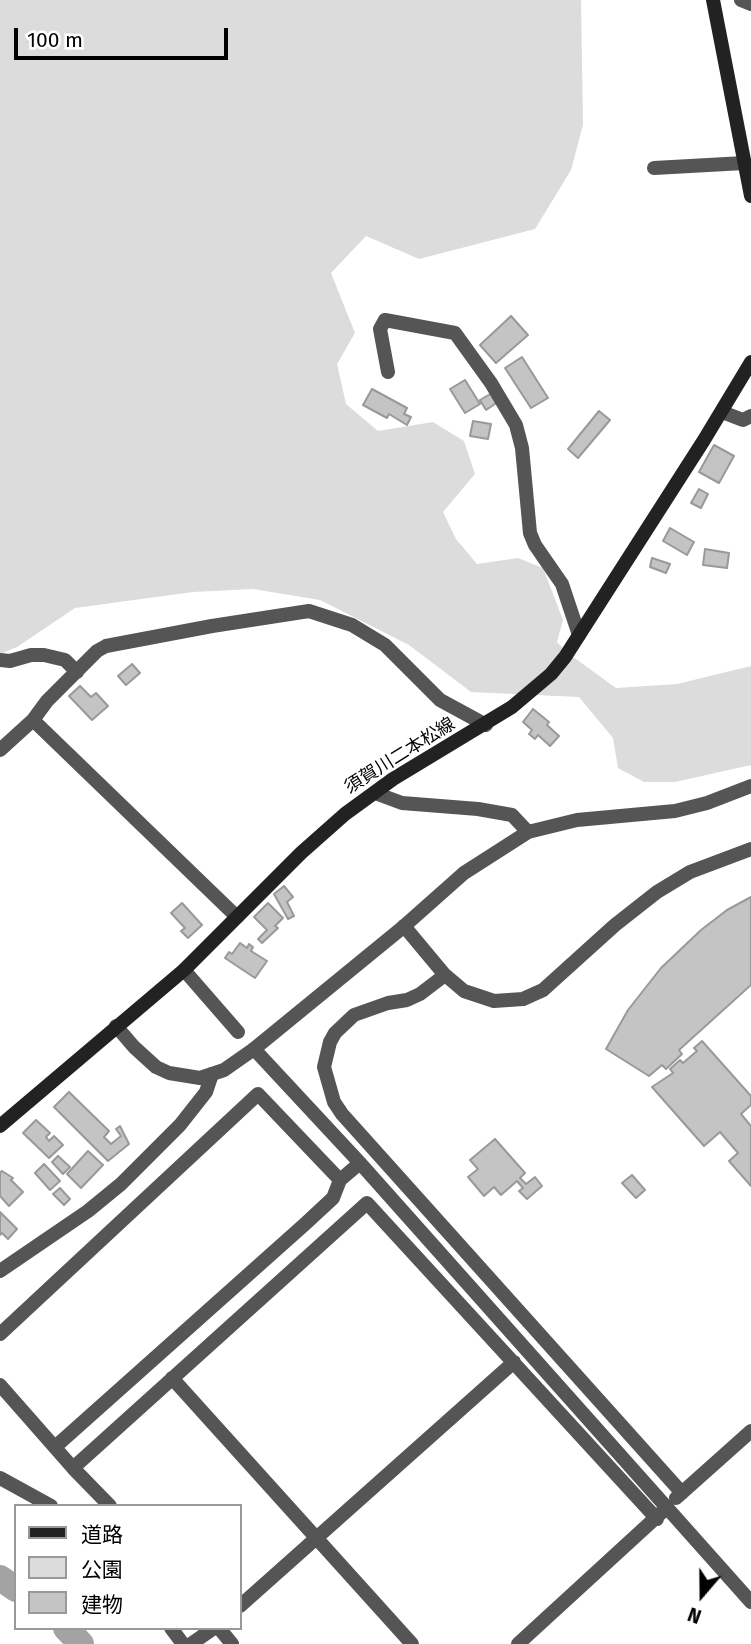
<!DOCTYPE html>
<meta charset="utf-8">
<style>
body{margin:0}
#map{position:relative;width:751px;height:1644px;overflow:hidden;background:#fff;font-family:"Fira Sans","Noto Sans JP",sans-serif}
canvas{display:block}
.legend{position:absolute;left:14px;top:1504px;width:228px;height:126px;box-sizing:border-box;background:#fff;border:2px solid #999;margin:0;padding:9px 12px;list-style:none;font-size:21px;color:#000}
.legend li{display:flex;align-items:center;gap:14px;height:35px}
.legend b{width:35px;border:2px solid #999}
.north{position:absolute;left:667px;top:1560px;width:70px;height:70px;-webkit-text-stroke:5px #fff;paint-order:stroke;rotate:200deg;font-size:19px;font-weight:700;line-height:28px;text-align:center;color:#000}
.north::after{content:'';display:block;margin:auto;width:24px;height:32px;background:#000;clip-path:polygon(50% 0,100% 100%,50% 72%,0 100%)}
.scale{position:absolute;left:14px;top:28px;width:214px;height:32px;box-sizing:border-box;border:4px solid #000;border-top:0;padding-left:9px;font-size:21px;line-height:24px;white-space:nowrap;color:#000;-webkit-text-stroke:5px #fff;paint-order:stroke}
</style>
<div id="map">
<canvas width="751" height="1644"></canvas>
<ul class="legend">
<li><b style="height:9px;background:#222"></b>道路</li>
<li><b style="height:19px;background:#dcdcdc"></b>公園</li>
<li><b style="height:19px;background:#c4c4c4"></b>建物</li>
</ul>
<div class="north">N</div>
<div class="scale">100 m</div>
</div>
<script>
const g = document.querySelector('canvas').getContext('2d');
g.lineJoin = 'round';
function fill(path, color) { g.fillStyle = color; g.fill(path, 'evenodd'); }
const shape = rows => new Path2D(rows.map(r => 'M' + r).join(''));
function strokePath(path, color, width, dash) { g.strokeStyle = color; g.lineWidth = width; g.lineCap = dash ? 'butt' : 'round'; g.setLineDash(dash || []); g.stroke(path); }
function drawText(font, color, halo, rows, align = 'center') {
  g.font = font + ' "Fira Sans","Noto Sans JP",sans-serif'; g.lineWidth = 5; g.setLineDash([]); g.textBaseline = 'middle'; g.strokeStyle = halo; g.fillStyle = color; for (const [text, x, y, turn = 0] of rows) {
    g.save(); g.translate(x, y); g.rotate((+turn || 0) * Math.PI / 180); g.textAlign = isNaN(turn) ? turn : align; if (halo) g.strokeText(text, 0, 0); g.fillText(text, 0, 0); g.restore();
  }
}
fill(shape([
 [0,0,581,0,583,125,571,170,535,229,419,259,366,236,331,273,355,333,337,364,346,404,378,431,433,422,464,441,475,474,443,512,456,539,477,564,518,558,543,568,563,620,557,642,569,654,616,688,677,684,751,666,751,765,675,782,644,782,618,768,613,738,579,697,471,692,409,645,320,600,253,589,193,592,75,608,17,647,0,654]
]), '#dcdcdc');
strokePath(shape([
 [0,1578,16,1589],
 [66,1628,81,1644]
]), '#a3a3a3', 26);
const building = shape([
 [511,316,528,335,496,363,480,345,511,316],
 [522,357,548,398,531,408,505,368,522,357],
 [465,380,480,404,465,413,450,389,465,380],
 [372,389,407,408,404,414,411,417,407,425,389,414,387,418,363,405,372,389],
 [492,393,498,402,486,410,480,400,492,393],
 [599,411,610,420,578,458,568,449,599,411],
 [473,421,491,424,488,439,470,436,473,421],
 [714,445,734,456,719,483,699,472,714,445],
 [699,489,708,494,701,508,691,503,699,489],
 [670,528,694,542,687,555,663,541,670,528],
 [705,549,729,553,727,568,703,565,705,549],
 [652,558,670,564,666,573,650,567,652,558],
 [132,664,140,673,126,685,118,676,132,664],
 [80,686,91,697,96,693,108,706,92,720,69,696,80,686],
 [533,709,549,722,547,725,559,736,550,746,538,735,535,739,529,734,532,730,523,722,533,709],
 [284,886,293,897,287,902,294,916,288,919,274,894,284,886],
 [751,897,751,985,679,1050,682,1054,666,1069,662,1065,649,1076,606,1049,628,1010,661,968,701,930,727,910,751,897],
 [182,903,202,925,188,938,181,931,185,928,171,913,182,903],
 [268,903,283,918,275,926,278,928,262,943,258,939,267,930,254,917,268,903],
 [240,943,247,948,249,944,253,947,251,951,267,961,255,978,225,958,229,952,232,954,240,943],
 [702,1041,751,1096,751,1105,741,1114,751,1126,751,1186,729,1161,738,1153,720,1132,704,1146,652,1087,673,1073,670,1069,680,1060,683,1063,697,1051,694,1048,702,1041],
 [69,1092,109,1131,104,1137,111,1144,121,1136,116,1129,120,1126,129,1144,108,1161,54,1107,69,1092],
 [36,1120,50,1133,46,1137,49,1141,54,1136,63,1145,49,1158,23,1133,36,1120],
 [495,1139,525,1173,520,1178,526,1184,535,1177,542,1186,527,1199,519,1191,523,1188,517,1181,501,1195,494,1187,484,1196,468,1177,478,1169,470,1160,495,1139],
 [88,1151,103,1165,81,1188,67,1174,88,1151],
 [58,1156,70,1167,63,1174,52,1162,58,1156],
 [44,1164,60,1181,50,1190,35,1173,44,1164],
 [2,1171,13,1178,11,1180,23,1192,9,1206,0,1196,0,1173,2,1171],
 [632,1175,645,1190,636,1198,622,1183,632,1175],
 [60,1188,70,1199,64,1205,53,1194,60,1188],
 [0,1212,17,1229,8,1239,2,1233,0,1235,0,1212]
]);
fill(building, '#c4c4c4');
strokePath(building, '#999', 2);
strokePath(shape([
 [741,0,751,4],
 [654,168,744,163],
 [388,372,380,329,385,320,455,333,491,383,516,425,522,448,530,533,535,545,562,584,579,635],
 [722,412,743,420,751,416],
 [0,660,10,661,31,655,44,655,65,660,77,672],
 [33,720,237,917],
 [0,750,33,720,47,701,97,651,106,646,212,626,309,611,352,625,385,645,440,700,486,725],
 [375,793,402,803,478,809,512,815,528,832],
 [404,926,444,974,464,991,494,1001,523,999,543,990,615,925,657,892,690,872,751,849],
 [184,970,238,1032],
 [445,975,420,994,407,1000,388,1003,354,1015,335,1033,330,1042,324,1067,334,1102,342,1114,682,1493],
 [254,1049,360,1163,751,1602],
 [0,1271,88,1211,121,1184,180,1125,206,1092,212,1074],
 [0,1334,258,1094,340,1180,360,1163],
 [172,1378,412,1644],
 [0,1385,73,1468,110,1506],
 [55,1447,305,1224,333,1198,340,1180],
 [73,1468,367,1203,657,1519],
 [0,1478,51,1506],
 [676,1498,751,1431],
 [240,1606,514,1362],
 [171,1628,183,1644],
 [219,1628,232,1644],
 [191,1644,214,1628],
 [518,1644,662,1512]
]), '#555', 14);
strokePath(shape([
 [116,1026,134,1047,156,1067,169,1073,200,1078,224,1070,254,1049,402,928,464,873,528,832,577,820,675,811,707,803,751,786]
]), '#555', 14);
strokePath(shape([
 [713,0,751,196],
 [0,1126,184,970,301,853,345,814,393,779,512,707,551,674,565,657,704,440,751,362]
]), '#222', 14);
drawText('18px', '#000', '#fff', [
 ["須賀川二本松線",400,756,-32]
]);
</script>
